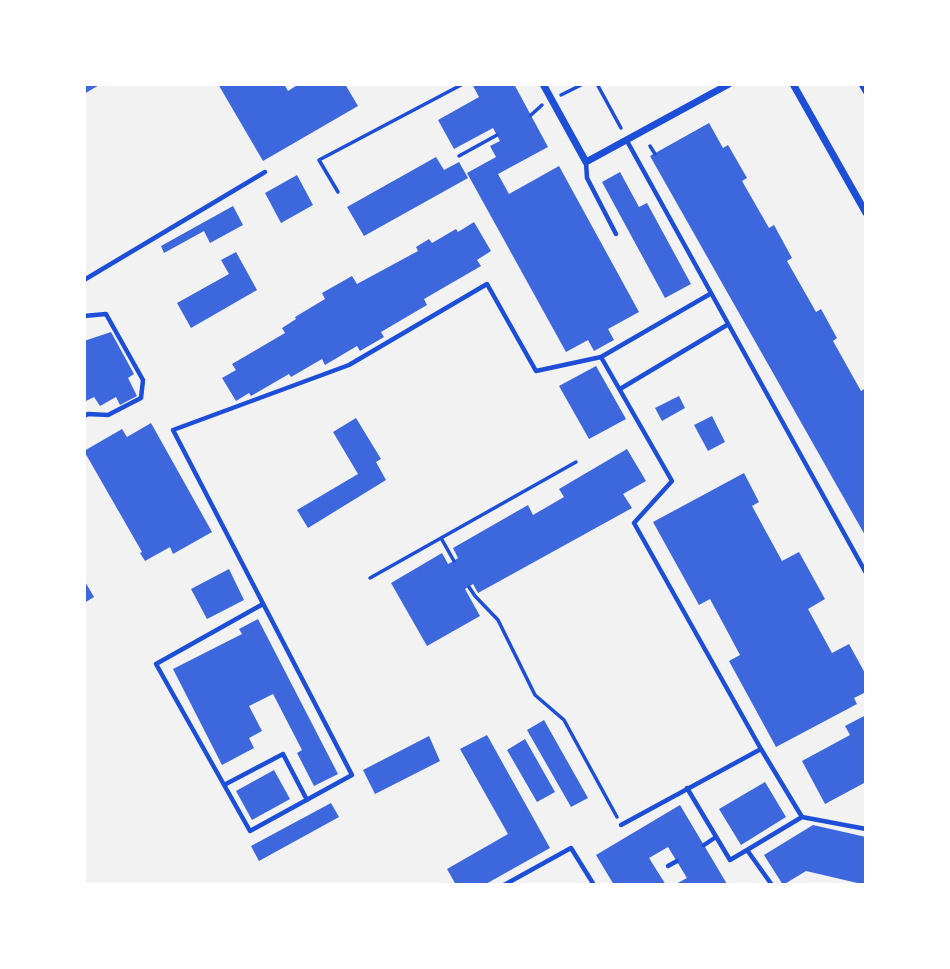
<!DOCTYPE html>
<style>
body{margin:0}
#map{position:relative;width:950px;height:969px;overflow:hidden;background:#f2f2f2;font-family:Bitter,serif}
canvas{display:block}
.frame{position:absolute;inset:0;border:86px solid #fff;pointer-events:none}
</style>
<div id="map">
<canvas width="950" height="969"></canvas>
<div class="frame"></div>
</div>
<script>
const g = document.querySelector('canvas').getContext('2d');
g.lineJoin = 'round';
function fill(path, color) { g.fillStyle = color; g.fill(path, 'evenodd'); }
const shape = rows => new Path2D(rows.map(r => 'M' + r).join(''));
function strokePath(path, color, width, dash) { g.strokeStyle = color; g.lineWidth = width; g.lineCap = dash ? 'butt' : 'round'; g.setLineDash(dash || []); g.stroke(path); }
fill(shape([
 [84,84,101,84,84,94],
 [218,84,284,84,288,91,299,84,345,84,358,106,263,161],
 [472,84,514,84,548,147,498,174,509,194,559,166,639,312,608,329,614,340,594,351,588,340,566,352,467,173,496,157,490,146,500,141,493,128,454,149,438,120,479,97],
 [709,123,723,148,728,145,747,178,742,181,769,228,774,225,792,258,787,261,816,312,821,309,837,338,833,341,861,391,866,388,866,537,650,156],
 [436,157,444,170,459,162,468,178,364,236,347,207],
 [620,172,639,207,647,203,691,284,665,298,602,182],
 [297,175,313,205,281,223,265,193],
 [233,206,243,225,210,243,204,231,164,253,161,246],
 [474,222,491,251,477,260,481,266,424,299,427,305,381,332,384,337,360,351,357,346,325,365,322,359,291,377,289,374,251,396,249,393,236,401,222,378,236,370,232,364,285,333,282,328,296,319,295,317,325,299,322,293,352,276,357,284,418,251,416,247,429,239,432,243,456,229,458,232],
 [236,252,257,290,191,328,177,303,229,274,221,260],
 [111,332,134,374,128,378,137,396,120,405,116,397,100,406,94,397,84,402,84,341],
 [596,366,626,419,589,439,559,386],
 [679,396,685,408,662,421,655,408],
 [712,416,725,442,708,451,694,425],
 [356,418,381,459,376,462,386,480,308,528,297,510,358,474,333,432],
 [151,423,212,532,173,554,170,547,145,561,140,553,142,552,84,451,122,429,127,437],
 [627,449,646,481,623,494,632,508,478,593,473,584,465,589,480,616,427,646,391,583,442,553,448,564,454,561,458,558,453,548,528,505,533,515,564,497,559,489],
 [744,473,759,502,752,506,782,561,799,552,825,599,808,609,832,653,849,644,866,675,866,692,854,698,857,704,776,747,729,661,740,655,710,599,699,605,653,522],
 [229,569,244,600,207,619,191,589],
 [84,580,94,597,84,603],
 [258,619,338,774,314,786,297,753,302,750,273,694,249,706,262,731,249,738,254,748,222,765,173,669,242,634,239,629],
 [866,715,866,782,825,804,802,761,850,735,845,726],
 [544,720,588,798,571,807,527,730],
 [487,735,550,848,484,885,456,885,447,869,508,834,460,749],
 [429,736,440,761,375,794,363,770],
 [525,739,555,792,537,802,507,750],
 [274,770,290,799,252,820,236,791],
 [765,782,786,817,741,845,719,809],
 [331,803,339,817,259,861,251,846],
 [680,805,727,884,674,885,687,878,668,847,649,858,666,885,614,885,596,855],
 [813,825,866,837,866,885,806,871,783,885,764,855]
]), '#3d67dc');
strokePath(shape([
 [597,84,621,128],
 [561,95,583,84],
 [531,115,542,105],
 [650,146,655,154],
 [459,156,497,135],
 [338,192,319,160,463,84],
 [441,538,454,561],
 [370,578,576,462],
 [469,587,475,596,498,620,535,695,564,720,617,817]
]), '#1d4ed8', 3.5);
strokePath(shape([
 [627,141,866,573],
 [586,162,587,178,616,234],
 [84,280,265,172],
 [84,316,106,314,143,380,141,398,108,415,88,414,84,416],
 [601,357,672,481,634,523,761,749,802,817],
 [620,389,727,325],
 [263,604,156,664,250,831,352,775,173,430,349,365,487,284,536,371,601,357,710,294],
 [224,785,283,754,307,800],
 [687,788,730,860,747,850],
 [621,825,761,749],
 [704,845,716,837],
 [668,866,677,861],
 [504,885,571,848,594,885],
 [772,885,747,850,802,817,866,829]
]), '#1d4ed8', 4.5);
strokePath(shape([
 [543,84,586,162,729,84],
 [793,84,866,213],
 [862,84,866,91]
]), '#1d4ed8', 7);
</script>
